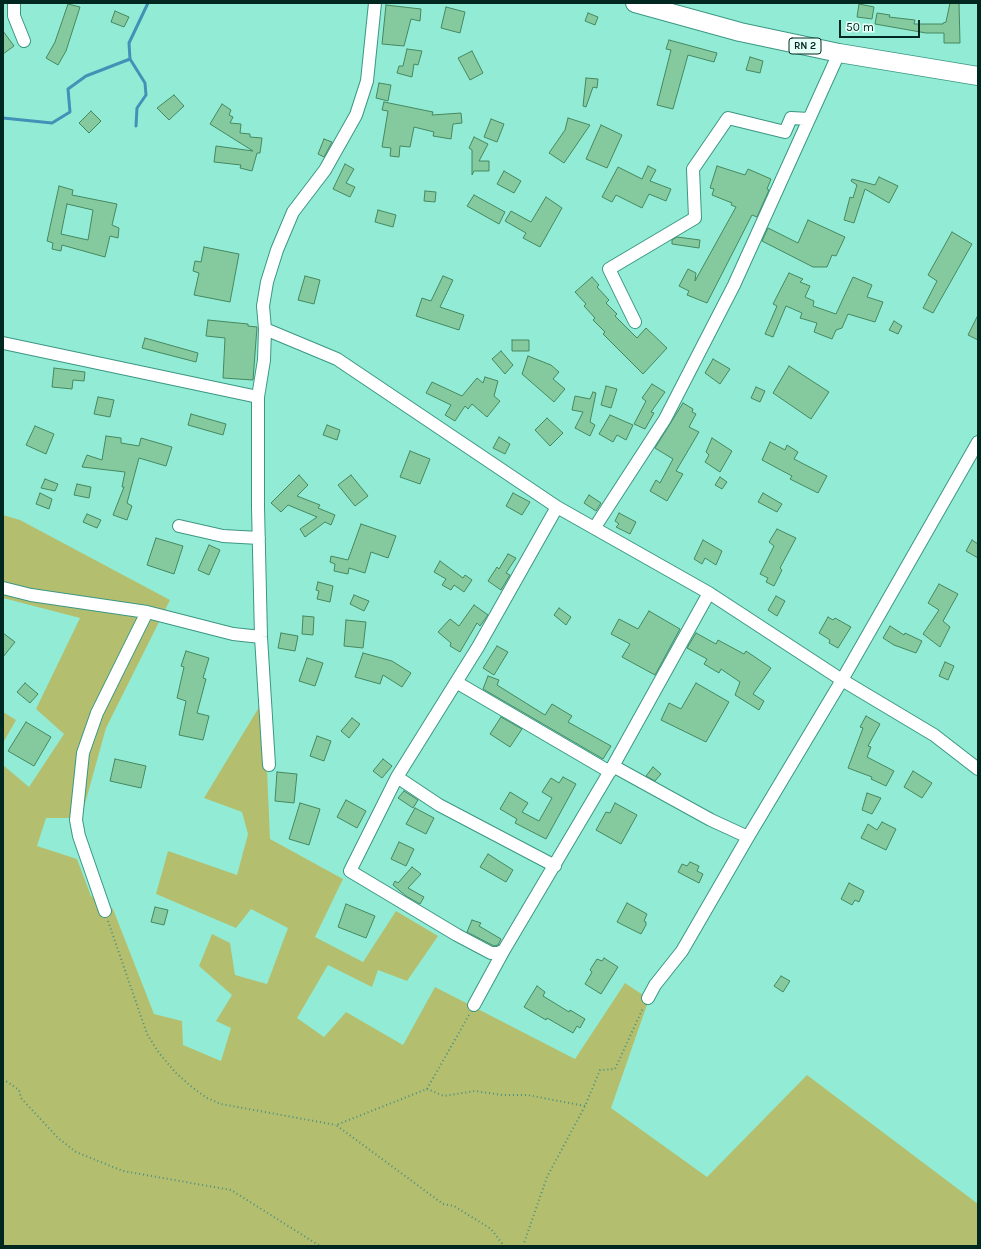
<!DOCTYPE html>
<style>
body{margin:0}
#map{position:relative;width:981px;height:1249px;overflow:hidden;background:#92ecd5;font-family:Karla,sans-serif}
canvas{display:block}
.frame{position:absolute;inset:0;border:4px solid #002820;pointer-events:none}
.scale{position:absolute;left:839px;top:20px;width:81px;height:18px;box-sizing:border-box;border:2px solid #002820;border-top:0;padding-left:5px;font-size:12px;line-height:14px;white-space:nowrap;color:#002820;-webkit-text-stroke:3px #e6fff7;paint-order:stroke}
</style>
<div id="map">
<canvas width="981" height="1249"></canvas>
<div class="frame"></div>
<div class="scale">50 m</div>
</div>
<script>
const g = document.querySelector('canvas').getContext('2d');
g.lineJoin = 'round';
function fill(path, color) { g.fillStyle = color; g.fill(path, 'evenodd'); }
const shape = rows => new Path2D(rows.map(r => 'M' + r).join(''));
function strokePath(path, color, width, dash) { g.strokeStyle = color; g.lineWidth = width; g.lineCap = dash ? 'butt' : 'round'; g.setLineDash(dash || []); g.stroke(path); }
function drawText(font, color, halo, rows, align = 'center') {
  g.font = font + ' Karla,sans-serif'; g.lineWidth = 3; g.setLineDash([]); g.textBaseline = 'middle'; g.strokeStyle = halo; g.fillStyle = color; for (const [text, x, y, turn = 0] of rows) {
    g.save(); g.translate(x, y); g.rotate((+turn || 0) * Math.PI / 180); g.textAlign = isNaN(turn) ? turn : align; if (halo) g.strokeText(text, 0, 0); g.fillText(text, 0, 0); g.restore();
  }
}
fill(shape([
 [3,515,20,520,170,600,106,728,81,818,46,818,37,846,77,859,91,896,113,909,154,1014,182,1021,183,1045,221,1061,231,1028,216,1021,232,995,199,966,212,934,230,943,235,975,267,984,288,928,251,909,236,928,156,894,168,851,237,875,248,834,242,812,204,798,264,699,270,839,343,879,315,937,363,962,396,911,438,936,407,981,378,970,372,987,328,965,297,1018,324,1037,346,1012,403,1045,435,987,575,1059,625,983,649,999,611,1108,707,1177,807,1075,978,1204,978,1246,3,1246,3,765,29,787,64,734,36,709,80,618,3,598],
 [3,712,16,720,3,743]
]), '#b3bf6f');
strokePath(shape([
 [3,118,52,123,70,112,68,89,86,76,130,59],
 [136,126,137,108,146,95,145,83,130,59,129,43,148,3]
]), '#4092b7', 3);
const building = shape([
 [950,3,959,3,960,43,944,43,944,33,926,33,875,24,877,13,890,15,889,17,915,20,914,24,943,24,943,23,946,22,950,3],
 [68,4,80,7,66,51,58,65,46,58,55,42,68,4],
 [859,4,874,7,872,19,857,17,859,4],
 [386,5,421,9,420,21,411,19,404,46,382,44,386,5],
 [446,7,465,12,460,33,441,28,446,7],
 [115,11,129,17,124,27,111,22,115,11],
 [588,13,598,17,595,25,585,21,588,13],
 [3,31,14,46,3,54,3,31],
 [669,40,717,53,714,62,688,55,673,109,657,105,671,50,666,49,669,40],
 [407,49,422,51,418,65,414,64,412,77,397,73,399,66,403,66,407,49],
 [472,51,483,73,470,80,458,58,472,51],
 [750,57,763,61,760,73,746,70,750,57],
 [586,78,598,79,597,88,593,87,586,107,583,106,586,78],
 [379,83,391,85,388,101,376,98,379,83],
 [174,95,184,106,169,120,157,108,174,95],
 [384,102,433,112,432,115,461,113,462,123,453,124,451,139,433,136,434,132,414,127,410,147,400,146,399,157,390,156,391,148,382,147,388,111,382,110,384,102],
 [222,104,231,110,229,115,233,117,230,123,241,124,240,133,250,134,250,137,262,138,260,153,257,153,252,171,240,168,241,165,214,162,216,146,253,151,210,124,222,104],
 [91,111,101,121,89,133,79,123,91,111],
 [568,118,590,125,564,163,549,153,565,130,568,118],
 [491,119,504,124,497,142,484,137,491,119],
 [601,125,622,135,607,168,586,159,601,125],
 [474,137,488,144,479,161,489,161,489,171,474,171,472,175,472,150,469,148,474,137],
 [324,139,332,142,324,157,318,154,324,139],
 [345,164,354,169,346,183,355,187,350,197,333,189,345,164],
 [648,166,656,170,650,181,671,189,666,201,649,194,642,208,616,195,612,202,602,197,618,167,642,179,648,166],
 [717,166,745,175,748,169,771,179,767,189,769,190,757,217,752,215,707,303,687,295,689,291,679,286,688,269,696,273,695,281,736,207,731,205,732,203,712,195,714,189,710,188,717,166],
 [504,171,521,181,514,193,497,184,504,171],
 [879,177,898,186,889,203,865,189,854,223,844,220,850,197,853,198,857,185,851,181,852,179,875,185,879,177],
 [59,186,73,190,72,195,117,204,112,225,119,228,118,238,110,236,105,257,62,245,61,251,52,249,53,243,47,241,59,186],
 [67,204,93,210,88,240,61,234,67,204],
 [425,191,436,192,435,202,424,201,425,191],
 [474,195,505,212,499,224,467,206,474,195],
 [546,197,562,208,540,247,523,238,526,233,505,221,511,211,531,222,546,197],
 [378,210,396,215,393,227,375,222,378,210],
 [808,220,845,237,836,256,832,255,827,267,813,267,762,241,768,228,798,243,808,220],
 [952,232,972,244,933,313,923,308,937,281,928,275,952,232],
 [677,237,700,240,699,248,672,244,672,240,677,237],
 [204,247,239,254,230,302,194,295,199,273,193,271,195,261,201,262,204,247],
 [789,273,803,279,800,282,810,286,805,297,814,301,813,306,836,314,853,277,872,285,867,297,883,302,875,322,848,314,842,328,836,330,832,339,814,332,817,323,800,318,802,313,786,306,773,337,765,334,777,306,773,304,789,273],
 [305,276,320,280,314,304,298,300,305,276],
 [443,276,453,280,440,307,464,315,459,330,416,316,422,298,431,301,443,276],
 [592,277,599,285,597,287,609,300,606,303,617,314,615,316,637,338,646,328,667,348,643,374,603,334,605,332,593,320,595,318,584,306,586,304,575,292,592,277],
 [978,315,978,340,968,335,978,315],
 [208,320,248,324,248,326,257,327,253,380,223,378,225,338,206,336,208,320],
 [894,321,902,326,898,334,889,330,894,321],
 [145,338,198,353,196,362,142,348,145,338],
 [512,340,529,340,529,351,512,351,512,340],
 [501,351,513,365,505,374,492,359,501,351],
 [528,356,551,365,559,372,553,379,565,389,554,402,522,374,528,356],
 [713,359,730,369,720,384,705,373,713,359],
 [789,366,829,392,811,419,773,393,789,366],
 [54,368,85,372,84,381,73,380,72,389,52,387,54,368],
 [485,377,498,381,494,396,500,401,487,417,472,404,468,409,465,406,455,421,445,415,451,405,426,393,432,382,462,396,477,378,483,383,485,377],
 [652,384,665,392,651,412,654,413,645,429,634,424,646,401,642,398,652,384],
 [606,386,617,389,611,408,601,405,606,386],
 [756,387,765,391,760,402,751,398,756,387],
 [593,392,596,393,590,422,595,425,590,436,575,428,583,412,572,410,575,396,590,399,593,392],
 [98,397,114,400,110,417,94,414,98,397],
 [683,403,693,409,692,412,696,414,689,427,699,432,676,471,683,474,667,501,650,491,656,480,660,483,673,459,655,448,683,403],
 [191,414,226,424,223,435,188,425,191,414],
 [610,415,633,425,626,440,617,435,613,442,599,434,610,415],
 [547,418,563,433,550,446,535,430,547,418],
 [327,425,340,430,337,440,323,435,327,425],
 [35,426,54,434,46,454,26,445,35,426],
 [106,436,121,438,121,443,139,446,141,438,172,447,166,466,139,458,127,503,132,506,127,520,113,515,124,487,122,487,125,472,82,467,87,455,102,460,106,436],
 [499,437,510,444,505,454,493,448,499,437],
 [712,438,732,451,720,472,705,462,709,455,706,452,712,438],
 [770,442,785,450,787,445,798,452,794,459,827,476,818,493,790,479,792,476,762,460,770,442],
 [410,451,430,459,420,484,400,477,410,451],
 [299,475,308,485,297,496,320,505,318,508,335,515,331,525,325,522,305,537,300,529,317,517,288,505,281,512,271,503,299,475],
 [351,475,368,496,355,506,338,485,351,475],
 [720,477,727,482,722,489,715,485,720,477],
 [45,479,58,484,55,491,41,488,45,479],
 [77,484,91,487,89,498,74,495,77,484],
 [40,493,52,499,49,509,36,504,40,493],
 [513,493,530,502,522,515,506,506,513,493],
 [763,493,782,504,777,512,758,502,763,493],
 [589,495,601,503,596,511,584,503,589,495],
 [619,513,636,522,630,534,616,527,619,524,615,521,619,513],
 [87,514,101,520,97,528,83,522,87,514],
 [361,524,396,536,388,558,371,552,365,573,349,568,348,574,334,571,335,564,330,562,331,556,348,560,361,524],
 [777,529,796,538,780,568,782,570,774,586,766,582,768,578,760,574,774,546,769,542,777,529],
 [156,538,183,546,174,574,147,565,156,538],
 [703,540,722,551,716,565,705,558,702,564,694,559,703,540],
 [972,540,978,544,978,558,966,551,972,540],
 [209,545,220,550,209,575,198,570,209,545],
 [508,554,516,558,506,573,510,575,501,590,488,581,497,567,499,569,508,554],
 [440,561,463,578,465,575,472,580,464,592,454,585,451,590,442,585,446,579,434,572,440,561],
 [318,582,333,586,330,602,317,599,319,591,316,590,318,582],
 [939,584,958,594,943,621,950,627,940,647,923,634,939,610,928,603,939,584],
 [354,595,369,601,364,611,350,604,354,595],
 [776,596,785,601,777,616,768,610,776,596],
 [474,605,488,615,480,626,477,623,460,652,450,646,451,643,438,632,450,619,459,626,474,605],
 [559,608,571,617,566,625,554,615,559,608],
 [649,611,680,629,655,675,622,657,630,644,611,634,619,619,638,629,649,611],
 [303,616,314,617,313,635,302,634,303,616],
 [828,617,833,620,835,618,851,627,838,648,829,643,830,640,819,633,828,617],
 [346,620,366,622,363,648,344,646,346,620],
 [890,626,904,635,905,633,922,641,916,653,894,645,883,638,890,626],
 [3,633,15,642,3,657,3,633],
 [281,633,298,636,295,651,278,648,281,633],
 [696,633,716,644,718,640,744,654,746,651,771,668,753,694,764,701,759,710,735,695,740,682,721,669,719,673,704,664,707,659,687,648,696,633],
 [497,646,508,652,494,675,483,668,497,646],
 [186,651,209,658,203,678,206,679,197,713,209,716,203,740,179,735,186,701,177,698,184,667,181,666,186,651],
 [363,653,392,661,411,673,402,687,383,675,380,684,355,677,363,653],
 [307,658,323,663,315,686,299,681,307,658],
 [945,662,954,666,948,680,939,676,945,662],
 [488,676,499,680,497,685,545,715,552,704,572,716,568,722,611,746,603,759,483,689,488,676],
 [25,683,38,694,30,703,17,692,25,683],
 [696,683,729,702,706,742,661,720,669,703,681,709,696,683],
 [866,716,880,724,868,746,871,747,867,757,894,771,886,786,871,779,872,777,848,768,863,728,860,727,866,716],
 [501,717,522,729,510,747,490,734,501,717],
 [352,718,360,724,349,738,341,731,352,718],
 [26,722,51,737,34,766,8,751,26,722],
 [317,736,331,741,324,761,310,756,317,736],
 [115,759,146,766,141,788,110,781,115,759],
 [383,759,392,766,382,778,373,771,383,759],
 [653,767,661,774,655,781,646,776,653,767],
 [913,771,932,783,922,798,904,787,913,771],
 [277,772,297,774,294,803,275,801,277,772],
 [563,777,576,784,546,839,515,823,517,819,500,809,510,792,528,803,522,812,539,821,552,798,542,792,551,778,559,783,563,777],
 [404,791,418,800,413,808,398,798,404,791],
 [867,793,881,798,872,814,862,810,867,793],
 [346,800,366,811,357,828,337,817,346,800],
 [300,803,320,809,309,845,289,839,300,803],
 [615,803,637,815,621,844,596,830,606,812,610,813,615,803],
 [415,808,434,818,426,834,406,824,415,808],
 [882,822,896,829,886,850,861,838,868,824,877,830,882,822],
 [399,842,414,849,406,866,391,859,399,842],
 [488,854,513,870,506,882,480,867,488,854],
 [690,862,699,866,697,871,703,874,699,883,678,872,682,864,687,866,690,862],
 [412,867,421,874,408,888,424,897,420,904,406,896,393,885,395,881,398,883,412,867],
 [849,883,864,891,859,902,855,900,852,905,841,899,849,883],
 [627,903,647,914,644,921,646,922,646,925,641,934,617,922,627,903],
 [346,904,375,916,366,938,338,927,346,904],
 [155,907,168,910,164,925,151,922,155,907],
 [472,920,481,923,479,926,501,939,498,945,494,946,467,932,472,920],
 [604,958,618,967,601,994,585,984,592,972,590,970,597,959,602,961,604,958],
 [781,976,790,981,783,992,774,986,781,976],
 [537,986,545,992,543,996,569,1012,570,1010,585,1019,580,1028,577,1026,573,1033,547,1018,546,1020,524,1007,537,986]
]);
fill(building, '#85c99e');
strokePath(building, '#458860', 1);
const street = shape([
 [14,3,14,16,24,41],
 [635,322,609,269,695,218,693,169,728,118,785,132,791,118,809,119],
 [265,329,337,359,557,507,709,593,842,680,934,735,978,769],
 [3,343,258,397],
 [179,526,223,536,259,538],
 [595,527,665,419,734,285,839,53],
 [3,588,31,595,147,612,233,634,261,637],
 [456,682,610,772],
 [269,765,261,637,258,507,258,397,264,360,265,329,263,306,267,282,277,250,293,212,325,170,356,115,367,81,375,3],
 [613,766,711,820,748,837],
 [397,777,350,871,457,935,491,953,498,953,504,950,613,766,709,593],
 [555,866,439,805,397,777,478,647,557,507],
 [105,911,79,836,76,820,83,753,97,713,147,612],
 [648,998,655,985,682,951,748,837,842,680,978,442],
 [474,1005,504,950]
]);
const primary = shape([
 [635,3,740,32,839,53,978,76]
]);
strokePath(street, '#3b9783', 14);
strokePath(primary, '#3b9783', 20);
strokePath(shape([
 [108,921,147,1034,159,1053,176,1073,193,1088,207,1098,221,1104,336,1125],
 [469,1015,427,1089,336,1125,443,1204,454,1206,491,1229,504,1246],
 [3,1079,19,1090,21,1098,58,1138,76,1152,123,1171,231,1190,320,1246],
 [427,1089,444,1096,475,1091,502,1095,528,1095,585,1106],
 [523,1246,547,1177,585,1106,600,1070,615,1069,643,1008]
]), '#4c8e7e', 2, [1, 3]);
strokePath(street, '#fff', 12);
strokePath(primary, '#fff', 18);
for (const [x, y, w] of [
 [805,46,32]
]) { const box = new Path2D(); box.roundRect(x - w / 2, y - 8, w, 16, 3); g.fillStyle = '#e6fff7'; g.fill(box); strokePath(box, '#002820', 1); }
drawText('bold 10px', '#002820', null, [
 ["RN 2",805,46]
]);
</script>
